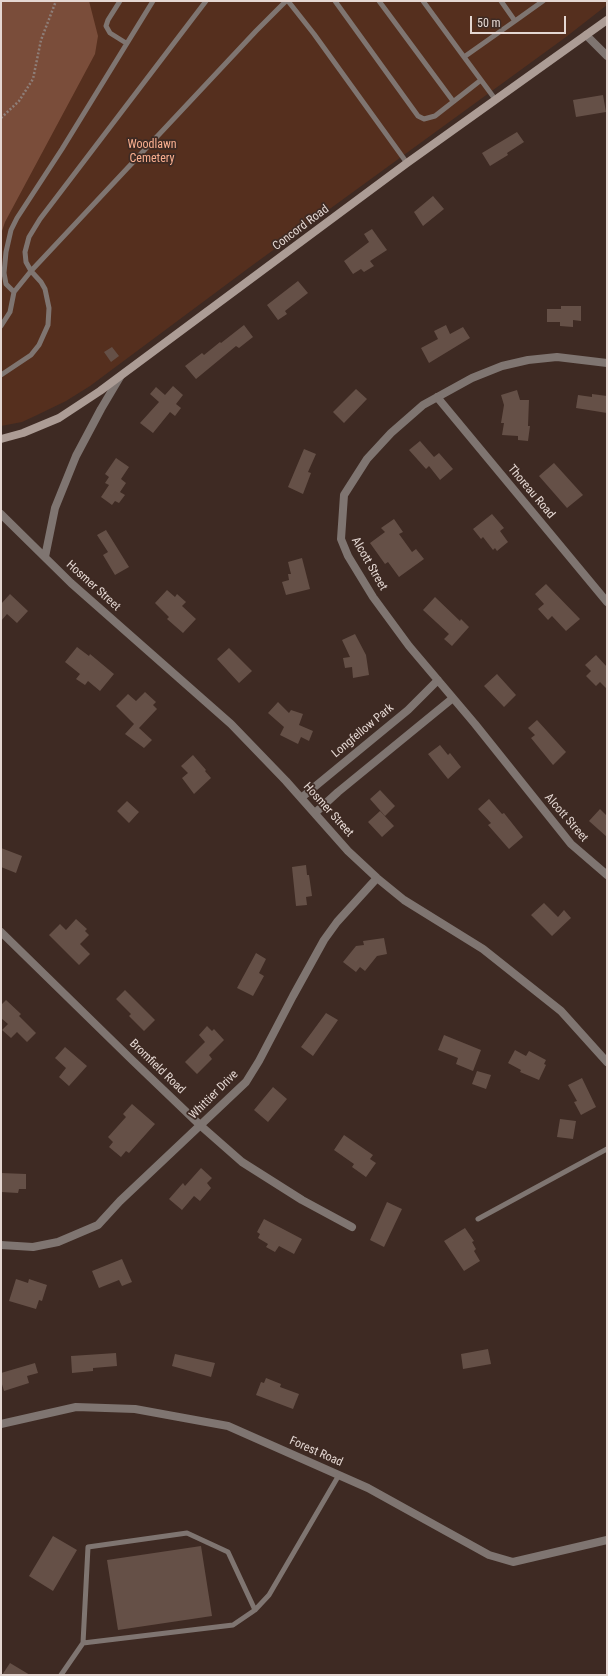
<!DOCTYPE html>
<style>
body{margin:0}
#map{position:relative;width:608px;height:1676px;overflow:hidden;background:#3e2a23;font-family:"Roboto Condensed",sans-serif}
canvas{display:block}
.frame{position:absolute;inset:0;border:2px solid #e4d7d2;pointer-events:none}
.scale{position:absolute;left:470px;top:16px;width:96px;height:18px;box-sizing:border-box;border:2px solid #e4d7d2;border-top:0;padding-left:5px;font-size:12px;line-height:14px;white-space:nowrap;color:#e4d7d2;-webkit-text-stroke:3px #3e2a23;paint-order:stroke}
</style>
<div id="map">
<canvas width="608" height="1676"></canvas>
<div class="frame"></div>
<div class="scale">50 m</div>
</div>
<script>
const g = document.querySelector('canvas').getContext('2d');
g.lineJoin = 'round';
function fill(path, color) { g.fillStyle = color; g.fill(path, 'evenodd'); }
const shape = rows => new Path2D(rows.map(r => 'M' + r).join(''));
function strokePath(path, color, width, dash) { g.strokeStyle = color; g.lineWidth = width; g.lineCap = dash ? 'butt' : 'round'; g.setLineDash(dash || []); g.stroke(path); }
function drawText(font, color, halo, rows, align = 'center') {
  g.font = font + ' "Roboto Condensed",sans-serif'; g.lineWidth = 3.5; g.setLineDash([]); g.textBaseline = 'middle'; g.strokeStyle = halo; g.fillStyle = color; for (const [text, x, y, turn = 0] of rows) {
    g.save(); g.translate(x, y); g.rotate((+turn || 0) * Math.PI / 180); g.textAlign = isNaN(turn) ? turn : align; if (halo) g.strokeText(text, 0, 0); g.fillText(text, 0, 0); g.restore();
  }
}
fill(shape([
 [1,1,607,1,607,5,566,37,250,267,90,386,66,401,35,416,22,422,1,426]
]), '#552f1e');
fill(shape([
 [1,1,89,1,98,36,95,54,5,222,1,234]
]), '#7a4d3a');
fill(shape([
 [603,95,606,112,576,117,573,100],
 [517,132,524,142,507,153,508,155,490,166,482,153],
 [433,196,444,209,423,226,414,212],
 [372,229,387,250,370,261,374,266,364,272,361,269,353,274,344,261,369,242,364,234],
 [298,281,308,293,285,311,287,314,278,320,267,305],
 [561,306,581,306,581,321,573,320,573,327,560,326,560,322,547,322,547,309,561,309],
 [244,325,253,337,239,348,236,346,196,379,185,366,202,353,204,355,220,342,221,343],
 [446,325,450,334,463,327,470,338,429,363,421,348,438,339,434,331],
 [112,347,119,356,111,362,104,352],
 [173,386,183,395,176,404,181,408,175,416,170,412,153,433,140,423,159,402,150,394,156,387,165,395],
 [356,389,367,399,344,423,333,412],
 [517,390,520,400,529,400,528,426,530,426,528,441,518,440,518,436,502,435,504,423,501,423,504,405,501,395],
 [592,394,607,396,607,413,576,408,578,395,592,397],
 [420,441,434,457,439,453,453,469,440,480,429,466,426,469,409,450],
 [304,449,316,454,308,472,311,473,303,494,288,487],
 [116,458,129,467,121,479,126,483,120,492,125,495,119,503,115,501,112,505,101,497,109,485,105,483,109,477,105,474],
 [554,463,583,495,567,508,539,476],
 [492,514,504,528,500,531,508,542,497,551,495,548,493,550,483,537,481,539,473,529],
 [394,519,403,532,399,534,412,552,416,549,424,559,399,577,388,562,385,564,370,543,385,532,381,528],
 [106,530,129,567,115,575,103,555,108,552,97,535],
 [302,558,310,589,286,595,282,582,289,580,288,574,291,574,288,562],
 [546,584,580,619,566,631,552,616,548,620,538,609,544,604,535,594],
 [167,590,175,597,177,594,186,602,182,606,196,619,183,633,167,619,169,617,155,603],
 [10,594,28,611,17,623,7,614,1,621,1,604],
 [435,597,460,621,461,619,469,627,452,646,444,639,449,634,423,610],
 [355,634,366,655,369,675,353,678,352,667,345,668,343,658,350,657,342,640],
 [77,647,89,656,90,654,114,674,100,691,88,681,85,685,76,679,80,674,65,662],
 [229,648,252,671,239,683,217,659],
 [596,655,607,667,607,689,600,682,596,686,586,676,591,671,585,665],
 [497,674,516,695,504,707,484,686],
 [145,692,156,702,153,705,157,709,139,728,152,740,144,748,125,734,134,724,116,706,128,694,136,701],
 [278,702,289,713,291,710,303,714,299,725,313,731,309,741,301,737,298,744,280,735,284,727,268,713],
 [537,720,566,752,553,765,531,738,535,735,528,728],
 [440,745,448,755,450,753,461,767,448,779,428,754],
 [193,755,206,770,205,771,211,778,194,794,182,778,188,773,181,766],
 [380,790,395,806,385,816,370,799],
 [489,799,502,814,504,813,523,837,509,849,488,825,491,823,478,809],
 [127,801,139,812,129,823,117,811],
 [600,809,607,816,607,837,589,821],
 [380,811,394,826,382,837,368,822],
 [1,848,22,856,16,873,1,867],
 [306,865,307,875,309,875,312,896,306,897,307,905,296,906,292,867],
 [544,903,558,917,564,910,571,918,552,936,531,915],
 [76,919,87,929,85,931,89,935,80,944,90,954,79,965,49,935,60,924,66,930],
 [384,938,387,954,377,956,365,971,360,967,356,972,343,962,356,946,364,945,363,941],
 [256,953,266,959,259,973,264,976,253,996,237,988],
 [125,990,155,1020,144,1031,129,1016,131,1014,116,999],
 [6,1000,21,1014,19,1016,36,1033,27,1042,17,1032,11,1038,2,1030,8,1024,1,1018,1,1005],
 [326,1013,338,1020,313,1056,301,1047],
 [207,1026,212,1031,214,1029,224,1040,209,1055,212,1059,197,1074,185,1062,205,1042,199,1035],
 [444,1035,481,1050,473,1071,456,1064,458,1058,438,1050],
 [65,1047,87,1066,69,1086,59,1077,66,1068,55,1058],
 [515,1050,526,1056,529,1051,546,1060,544,1064,546,1065,539,1080,520,1072,521,1070,508,1063],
 [477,1071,491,1075,486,1089,472,1084],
 [582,1078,596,1107,581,1115,574,1102,577,1101,568,1085],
 [273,1087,287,1099,268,1122,254,1110],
 [132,1104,155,1124,129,1153,126,1151,121,1157,109,1147,113,1142,108,1137,126,1117,123,1114],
 [560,1119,576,1121,573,1139,557,1137],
 [344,1135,373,1155,370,1159,376,1163,366,1177,352,1167,354,1164,334,1150],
 [201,1168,212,1178,207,1183,211,1188,200,1201,194,1196,182,1210,169,1199,183,1183,185,1186],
 [1,1173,26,1174,26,1189,19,1189,18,1193,1,1192],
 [387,1202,402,1209,384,1247,370,1240],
 [264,1219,302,1239,294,1254,279,1246,275,1252,266,1247,268,1244,258,1238,260,1234,257,1232],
 [465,1228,474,1241,472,1242,476,1249,474,1251,480,1261,464,1271,444,1241],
 [122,1259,132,1282,122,1286,119,1280,99,1288,92,1271],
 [16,1279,28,1283,29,1279,47,1285,42,1301,39,1300,36,1309,9,1301],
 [488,1349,491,1364,463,1369,461,1354],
 [116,1353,117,1366,93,1368,93,1371,72,1373,71,1356],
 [175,1354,215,1363,211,1377,172,1366],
 [35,1363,38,1373,27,1376,29,1383,4,1391,1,1381,1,1373],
 [266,1378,281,1384,280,1387,299,1394,293,1409,256,1395,261,1382,264,1383],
 [53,1536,77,1550,53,1591,29,1576],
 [201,1546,212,1616,118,1630,107,1560],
 [10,1663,30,1675,2,1675]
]), '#655047');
strokePath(shape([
 [1,118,19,101,33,79,41,40,56,1]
]), '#8e7e78', 2.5, [2, 2]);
strokePath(shape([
 [120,1,108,20,106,26,110,33,126,43],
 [206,1,40,219,29,237,25,252,26,262,31,271,256,31,286,1],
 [288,1,314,34,407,163],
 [335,1,418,116,424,119,435,116,481,80,464,57],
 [379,1,453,101],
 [423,1,464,57,515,21],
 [501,1,515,21,543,1],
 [481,80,495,99],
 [14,292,6,284,4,273,6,252,11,230,17,218,62,149,153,1],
 [1,326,10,312,14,292,31,271,41,282,45,289,49,308,48,325,39,345,31,355,1,375],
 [478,1219,607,1149],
 [83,1643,233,1625,255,1610,269,1595,339,1475],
 [61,1675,83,1643,88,1547,187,1533,228,1552,255,1610]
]), '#7f7571', 5);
strokePath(shape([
 [586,35,607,56],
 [607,363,557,357,528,360,502,366,472,378,423,405,391,433,367,459,344,495,341,539,348,556,373,597,409,646,475,724,571,844,607,875],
 [437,397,607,602],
 [1,514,71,583,231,724,286,781,348,851,377,878,404,900,483,949,561,1011,607,1062],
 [45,557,55,508,76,456,101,409,120,377],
 [301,798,408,710,438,680],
 [315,813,338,792,453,698],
 [1,932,132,1060,201,1126,242,1162,302,1200,352,1227],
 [1,1245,33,1247,58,1242,98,1225,120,1201,246,1082,259,1061,293,996,324,940,337,922,377,878],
 [1,1424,76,1407,135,1409,228,1426,368,1488,489,1555,513,1562,607,1540]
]), '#7f7571', 8);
strokePath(shape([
 [1,439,23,433,59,418,100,391,407,163,607,20]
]), '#ac9c95', 8);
drawText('12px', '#faaf90', '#3e2a23', [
 ["Woodlawn",152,145],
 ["Cemetery",152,159]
]);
drawText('12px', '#e4d7d2', '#3e2a23', [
 ["Concord Road",301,228,-37],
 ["Thoreau Road",531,492,50],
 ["Alcott Street",369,564,60],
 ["Hosmer Street",93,586,42],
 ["Longfellow Park",363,731,-40],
 ["Hosmer Street",328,810,48],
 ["Alcott Street",566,818,49],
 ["Bromfield Road",157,1067,44],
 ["Whittier Drive",214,1095,-45],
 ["Forest Road",316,1452,24]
]);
</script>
